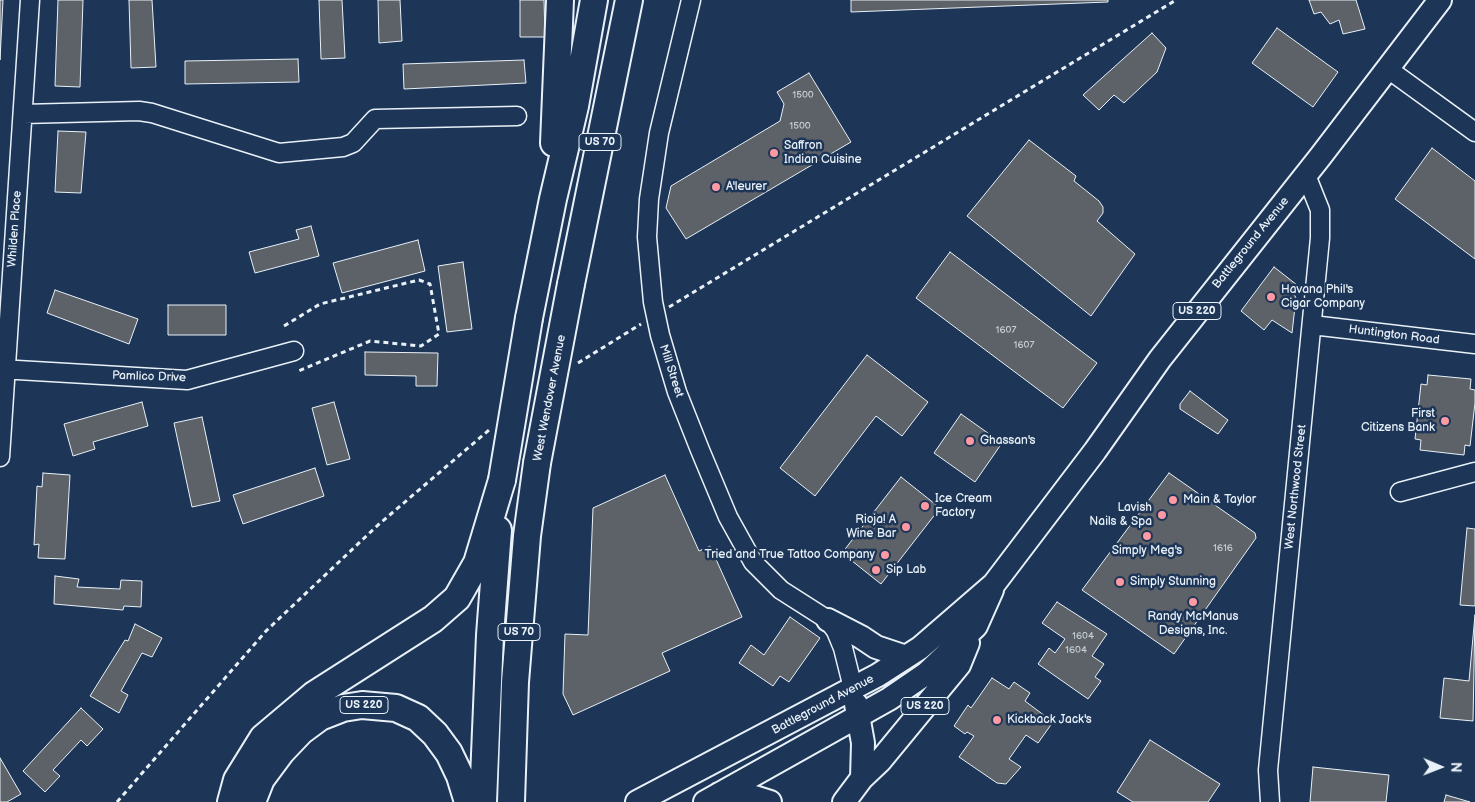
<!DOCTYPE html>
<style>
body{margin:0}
#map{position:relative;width:1475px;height:802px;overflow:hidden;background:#1d3557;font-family:"Balsamiq Sans",sans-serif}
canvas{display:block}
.north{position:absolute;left:1415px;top:742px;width:50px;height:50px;-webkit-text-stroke:4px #1d3557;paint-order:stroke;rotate:91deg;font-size:14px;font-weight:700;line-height:20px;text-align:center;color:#e8f1f8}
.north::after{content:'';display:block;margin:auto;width:18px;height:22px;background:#e8f1f8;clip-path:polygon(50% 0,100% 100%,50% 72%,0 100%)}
</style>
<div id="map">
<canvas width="1475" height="802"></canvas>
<div class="north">N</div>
</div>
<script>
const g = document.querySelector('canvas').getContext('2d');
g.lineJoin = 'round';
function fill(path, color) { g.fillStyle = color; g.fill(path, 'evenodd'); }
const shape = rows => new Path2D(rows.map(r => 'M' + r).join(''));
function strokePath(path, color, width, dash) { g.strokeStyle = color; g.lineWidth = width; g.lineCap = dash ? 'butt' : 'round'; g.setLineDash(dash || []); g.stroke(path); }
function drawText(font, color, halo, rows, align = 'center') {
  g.font = font + ' "Balsamiq Sans",sans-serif'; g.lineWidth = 5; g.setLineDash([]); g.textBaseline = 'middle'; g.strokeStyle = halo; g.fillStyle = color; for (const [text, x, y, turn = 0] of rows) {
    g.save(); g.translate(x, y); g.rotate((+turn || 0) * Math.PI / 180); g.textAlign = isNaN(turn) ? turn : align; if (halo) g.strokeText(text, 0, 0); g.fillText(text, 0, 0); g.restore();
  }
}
const building = shape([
 [0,0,3,0,0,60,0,0],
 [58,0,83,0,80,87,55,86,58,0],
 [129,0,152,0,156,67,131,68,129,0],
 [319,0,342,0,345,58,321,59,319,0],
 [378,0,400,0,402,41,379,43,378,0],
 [520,0,544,0,545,37,520,37,520,0],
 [851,0,1108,0,1108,2,851,12,851,0],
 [1309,0,1356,0,1365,29,1343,34,1339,20,1330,24,1321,12,1314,14,1309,0],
 [1277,28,1338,72,1313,107,1252,63,1277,28],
 [1152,33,1166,48,1157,72,1124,103,1114,95,1099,110,1083,95,1152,33],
 [298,59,299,82,185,84,185,61,298,59],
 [524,60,526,83,404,89,403,64,524,60],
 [809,73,851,142,686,239,666,208,671,186,780,121,784,104,777,92,809,73],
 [58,131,86,132,81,193,55,192,58,131],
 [1029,140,1076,176,1074,181,1099,201,1103,207,1103,213,1097,221,1135,254,1091,316,967,216,1029,140],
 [1432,148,1475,181,1475,259,1395,199,1432,148],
 [311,226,319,256,255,273,249,252,299,239,296,230,311,226],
 [418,240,425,271,342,293,333,263,418,240],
 [950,252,1097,363,1063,408,916,298,950,252],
 [463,262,472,329,447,332,438,266,463,262],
 [1274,267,1297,285,1293,292,1296,298,1292,333,1272,320,1264,330,1241,311,1274,267],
 [55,290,138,319,129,344,47,313,55,290],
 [168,305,226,305,226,335,168,335,168,305],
 [365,352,438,353,437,386,416,386,416,376,365,375,365,352],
 [867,355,928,402,902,436,876,416,815,496,780,468,867,355],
 [1428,375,1471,379,1470,389,1475,390,1475,403,1470,446,1465,445,1464,455,1420,450,1421,440,1415,439,1421,384,1427,385,1428,375],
 [1190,391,1228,420,1218,434,1180,409,1180,404,1190,391],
 [142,402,148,426,93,442,95,449,73,456,64,424,142,402],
 [334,402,350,459,327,465,312,408,334,402],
 [961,414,1002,443,975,482,934,453,961,414],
 [202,417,220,501,192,507,174,423,202,417],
 [315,468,324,496,243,524,233,495,315,468],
 [43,473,70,475,65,559,38,558,39,544,34,545,37,486,42,487,43,473],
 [1169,473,1255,533,1256,538,1174,654,1082,590,1169,473],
 [665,475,699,551,710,546,742,617,662,653,670,671,573,715,563,694,565,634,588,635,593,508,665,475],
 [901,477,940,508,881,584,842,553,901,477],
 [1467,528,1475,529,1475,606,1460,605,1467,528],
 [55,576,79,579,77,587,120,589,121,580,142,581,141,607,124,606,123,610,54,604,55,576],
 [1057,602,1107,634,1092,656,1104,664,1095,677,1101,681,1088,699,1038,664,1049,648,1055,653,1065,639,1042,623,1057,602],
 [1475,615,1473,721,1440,718,1444,678,1469,681,1475,615],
 [790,617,820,638,789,682,780,676,773,686,739,663,751,645,764,655,790,617],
 [135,624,162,638,152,657,142,653,121,691,128,695,119,713,90,696,125,640,128,641,135,624],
 [992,678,1009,689,1014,682,1030,693,1025,701,1053,722,1038,743,1026,735,1009,759,1021,767,1006,784,997,783,959,757,974,736,967,732,965,734,954,726,968,705,971,708,992,678],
 [81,708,103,729,87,746,81,740,53,770,60,776,45,792,23,771,81,708],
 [1150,740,1220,784,1208,802,1133,802,1117,792,1150,740],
 [0,758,21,794,7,802,0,802,0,758],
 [1313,767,1389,775,1386,802,1310,802,1313,767],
 [1446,795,1470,802,1444,802,1446,795]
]);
fill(building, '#5d6168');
strokePath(building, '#e8f1f8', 1);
const minor = shape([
 [691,0,659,133,649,199,647,237,653,302,660,335,677,392,700,450,728,517,753,562,781,590,828,620,836,631,843,648,853,688],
 [1388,69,1475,132],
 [23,114,139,111,152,113,279,153,343,147,353,143,375,119,517,116],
 [1312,325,1475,344],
 [0,369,187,380,294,351],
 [0,457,30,0],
 [1400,492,1475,472],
 [1270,802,1268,770,1320,238,1320,210,1306,175]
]);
const major = shape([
 [828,620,861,637,876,647,906,657],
 [862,778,880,761,959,665,968,643],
 [719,794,751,796,770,802],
 [637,802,878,675,920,648,994,584,1095,451,1160,359,1320,157,1440,0],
 [705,802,889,699,927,673,976,626,992,590],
 [844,802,862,778,863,743,856,704]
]);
const highway = shape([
 [554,143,560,0],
 [571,284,629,0],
 [529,318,553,199,575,106,594,0],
 [231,802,237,780,263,738,314,695,433,619,457,598,477,563,502,480],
 [252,802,261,779,281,752,301,731,320,717,343,708,362,705,396,708,418,718,435,734,449,753,460,776,468,802],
 [483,802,490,635,498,530],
 [511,802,515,682,527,536,537,463]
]);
strokePath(minor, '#e8f1f8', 21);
strokePath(major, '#e8f1f8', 26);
strokePath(highway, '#e8f1f8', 30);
strokePath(shape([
 [669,307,1176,0],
 [284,326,320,304,419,280,430,284,439,334,421,346,370,341,296,372],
 [578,363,641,324],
 [117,802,266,631,378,525,489,430]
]), '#e8f1f8', 3, [5, 4]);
strokePath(minor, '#1d3557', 18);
strokePath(major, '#1d3557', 22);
strokePath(highway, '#1d3557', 26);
const highwayBridge = shape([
 [537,463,571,284],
 [502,480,529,318]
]);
strokePath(highwayBridge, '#e8f1f8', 30, []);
strokePath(highwayBridge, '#1d3557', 26);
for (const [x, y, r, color] of [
 [774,153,5,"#ff9aa2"],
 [716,187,5,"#ff9aa2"],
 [1271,297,5,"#ff9aa2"],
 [1445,421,5,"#ff9aa2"],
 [970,441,5,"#ff9aa2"],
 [1173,500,5,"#ff9aa2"],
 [925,506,5,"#ff9aa2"],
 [1162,515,5,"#ff9aa2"],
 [906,527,5,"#ff9aa2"],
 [1147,536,5,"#ff9aa2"],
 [885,555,5,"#ff9aa2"],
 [876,570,5,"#ff9aa2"],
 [1120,582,5,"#ff9aa2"],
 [1193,602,5,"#ff9aa2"],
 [997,720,5,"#ff9aa2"]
]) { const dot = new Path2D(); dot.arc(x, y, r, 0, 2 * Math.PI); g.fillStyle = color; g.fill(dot); strokePath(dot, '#1d3557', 2); }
drawText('10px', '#c5cdd4', null, [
 ["1500",803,95],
 ["1500",800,126],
 ["1607",1006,330],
 ["1607",1024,345],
 ["1616",1223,548],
 ["1604",1083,636],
 ["1604",1076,650]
]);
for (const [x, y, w] of [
 [600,142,42],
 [1197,311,48],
 [519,632,42],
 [364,705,48],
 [925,706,48]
]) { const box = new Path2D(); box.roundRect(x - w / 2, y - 8.5, w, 17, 4); g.fillStyle = '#1d3557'; g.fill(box); strokePath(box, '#e8f1f8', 1); }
drawText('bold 11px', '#e8f1f8', null, [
 ["US 70",600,142],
 ["US 220",1197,311],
 ["US 70",519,632],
 ["US 220",364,705],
 ["US 220",925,706]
]);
drawText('12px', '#e8f1f8', '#1d3557', [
 ["Saffron",784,146],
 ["Indian Cuisine",784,160],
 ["A'leurer",726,187],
 ["Havana Phil's",1281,290],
 ["Cigar Company",1281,304],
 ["First",1435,414,"right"],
 ["Citizens Bank",1435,428,"right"],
 ["Ghassan's",980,441],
 ["Ice Cream",935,499],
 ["Factory",935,513],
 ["Main & Taylor",1183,500],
 ["Lavish",1152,508,"right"],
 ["Nails & Spa",1152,522,"right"],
 ["Rioja! A",896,520,"right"],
 ["Wine Bar",896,534,"right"],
 ["Simply Meg's",1147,551,"center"],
 ["Tried and True Tattoo Company",875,555,"right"],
 ["Sip Lab",886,570],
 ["Simply Stunning",1130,582],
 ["Randy McManus",1193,617,"center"],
 ["Designs, Inc.",1193,631,"center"],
 ["Kickback Jack's",1007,720]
], 'left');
drawText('12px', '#e8f1f8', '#1d3557', [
 ["Whilden Place",15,229,-86],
 ["Battleground Avenue",1251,243,-51],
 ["Huntington Road",1394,335,7],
 ["Mill Street",671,371,72],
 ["Pamlico Drive",149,377,2],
 ["West Wendover Avenue",550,398,-79],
 ["West Northwood Street",1296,487,-84],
 ["Battleground Avenue",823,705,-28]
]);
</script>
